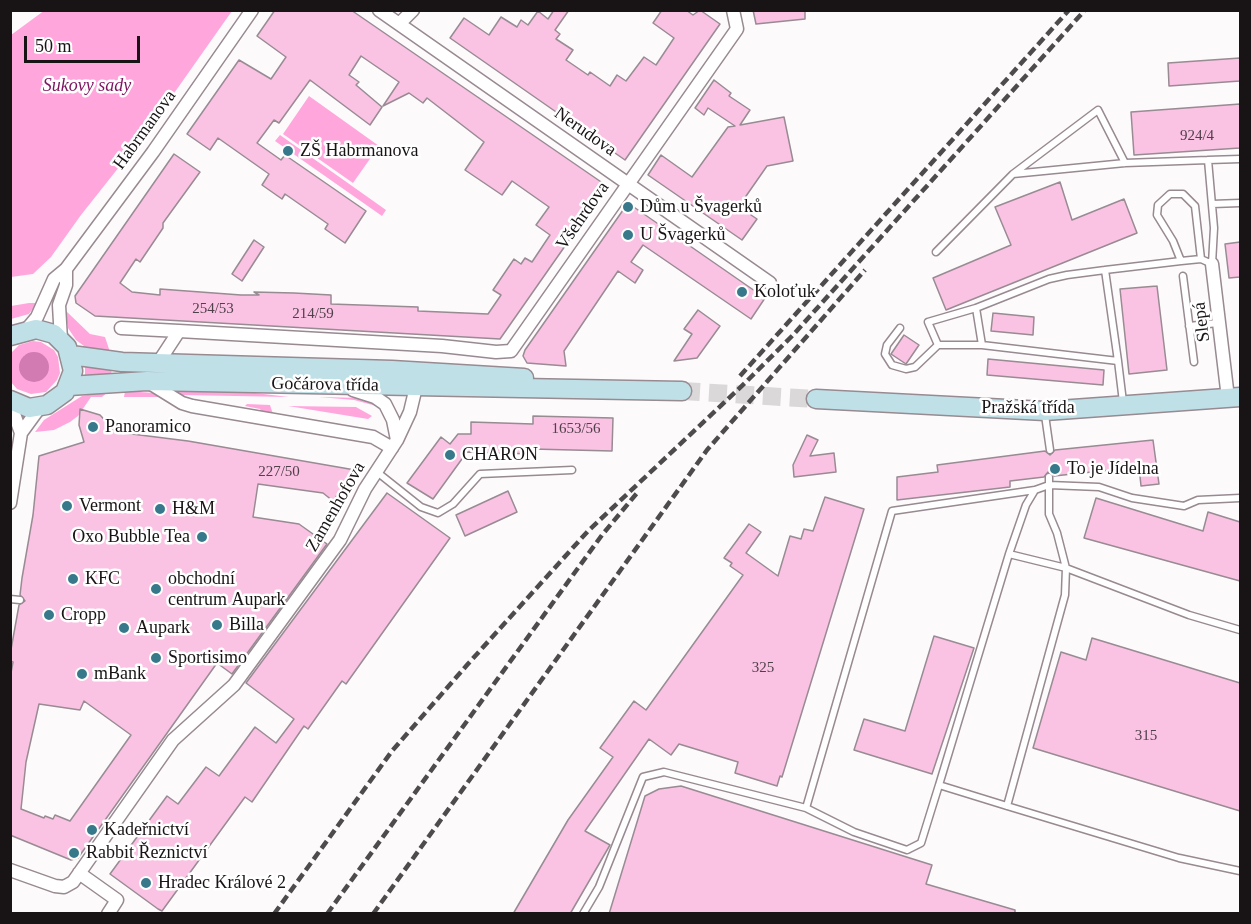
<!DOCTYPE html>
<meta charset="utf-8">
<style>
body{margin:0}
#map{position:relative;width:1251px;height:924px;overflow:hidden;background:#fdfafc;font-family:"Times New Roman",serif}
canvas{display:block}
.frame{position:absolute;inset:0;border:12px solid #181416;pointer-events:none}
.scale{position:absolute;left:24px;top:36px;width:116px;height:27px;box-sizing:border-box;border:3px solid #181416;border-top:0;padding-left:8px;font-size:18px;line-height:21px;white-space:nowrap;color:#181416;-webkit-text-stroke:4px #fff;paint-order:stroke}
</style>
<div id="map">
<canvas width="1251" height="924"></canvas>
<div class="frame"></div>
<div class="scale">50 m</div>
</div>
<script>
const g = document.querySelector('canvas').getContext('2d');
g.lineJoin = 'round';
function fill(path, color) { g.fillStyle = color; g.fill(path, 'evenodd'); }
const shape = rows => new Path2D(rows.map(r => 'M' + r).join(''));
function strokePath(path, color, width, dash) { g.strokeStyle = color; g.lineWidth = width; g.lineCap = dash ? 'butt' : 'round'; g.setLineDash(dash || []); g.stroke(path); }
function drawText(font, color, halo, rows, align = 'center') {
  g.font = font + ' "Times New Roman",serif'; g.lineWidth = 5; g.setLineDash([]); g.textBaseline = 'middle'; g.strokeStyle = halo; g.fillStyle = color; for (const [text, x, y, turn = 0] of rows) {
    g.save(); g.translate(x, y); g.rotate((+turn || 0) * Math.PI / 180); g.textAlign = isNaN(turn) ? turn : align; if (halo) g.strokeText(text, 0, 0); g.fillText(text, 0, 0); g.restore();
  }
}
fill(shape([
 [45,10,232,11,146,133,81,215,51,257,33,274,11,277,11,35],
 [309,96,379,146,353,183,283,134],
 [280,135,386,210,382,216,275,141],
 [29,303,37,303,29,314,11,319,11,306],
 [65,310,90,334,105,337,111,355,88,349,76,340,68,328],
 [33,341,41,342,54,350,58,357,60,373,57,380,46,392,31,394,17,389,11,382,10,354,19,345],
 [39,353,46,360,48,369,44,378,19,368,25,355],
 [85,366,112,368,111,375,85,376],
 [204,387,289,397,181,395,174,388],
 [109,391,102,397,91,397,78,416,70,422,54,430,35,432,44,420,82,396],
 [125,391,155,393,165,397,124,397],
 [319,397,363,398,380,407,354,400],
 [247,404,270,405,273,414,271,416,262,413,260,409,245,406],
 [288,406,356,407,372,416,368,419]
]), '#ffa7dd');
fill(shape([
 '19 367a15 15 0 1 1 30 0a15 15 0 1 1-30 0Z'
]), '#d27bb2');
const building = shape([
 [275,10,351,10,607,186,500,339,95,316,76,303,75,296,174,154,200,172,163,223,163,228,140,262,136,259,120,283,132,292,160,295,160,289,241,295,259,295,254,292,294,293,331,295,331,304,418,307,418,311,488,314,501,295,493,290,514,259,521,264,525,258,532,262,550,235,536,225,549,207,512,181,502,195,465,170,484,142,427,98,423,103,409,93,383,106,399,82,361,56,349,75,359,82,356,85,382,107,370,125,310,80,279,123,274,120,257,143,281,160,285,155,366,211,345,243,325,229,328,224,285,194,282,199,262,185,269,174,218,138,210,150,187,134,239,60,271,79,286,57,257,36,275,10],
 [554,10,569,10,555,30,560,34,556,39,573,50,566,60,588,75,590,72,610,86,617,75,626,81,644,57,656,65,674,38,653,23,662,10,686,10,693,15,700,10,720,24,625,160,450,38,464,18,489,35,501,17,517,27,521,20,528,25,538,11,548,19,554,10],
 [753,10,805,10,805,19,756,24,753,10],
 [1240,58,1240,81,1169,86,1168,63,1240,58],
 [714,80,731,93,729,96,750,110,740,125,784,117,793,161,767,166,744,199,751,204,751,215,757,219,742,240,648,175,661,155,692,177,728,127,735,126,708,108,704,115,695,108,714,80],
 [1240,104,1240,148,1134,155,1131,112,1240,104],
 [1060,182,1072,220,1124,199,1137,233,946,310,933,278,1011,245,995,207,1060,182],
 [628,203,765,298,751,319,643,245,631,262,643,270,635,283,618,271,564,351,566,366,527,363,523,356,525,350,628,203],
 [254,240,264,247,242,281,232,274,254,240],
 [1240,242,1240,277,1229,278,1225,244,1240,242],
 [1157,286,1167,370,1129,374,1120,289,1157,286],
 [698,310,720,326,697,358,674,361,692,334,684,329,698,310],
 [993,313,1034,317,1033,335,991,331,993,313],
 [904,335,919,345,906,364,891,354,904,335],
 [988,359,1104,370,1103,385,987,375,988,359],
 [80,409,100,415,116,432,188,441,355,470,333,501,323,493,258,484,253,517,299,524,327,544,232,674,217,663,78,858,71,860,10,835,10,678,13,662,10,661,10,655,19,605,25,601,20,595,22,578,33,515,39,456,84,442,79,425,80,409],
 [84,701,131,735,70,821,55,815,53,819,45,816,44,818,21,809,26,762,39,704,80,710,84,701],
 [533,416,613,418,612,451,532,449,532,454,467,452,433,499,407,483,441,437,450,444,458,434,471,434,471,422,533,424,533,416],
 [807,435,818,440,810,456,834,453,836,472,794,477,793,465,807,435],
 [1153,440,1159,484,1141,486,1139,467,1054,476,1048,472,1044,477,1010,481,1010,487,897,500,897,477,938,472,937,465,1045,451,1050,455,1055,450,1153,440],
 [508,491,517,512,465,536,456,515,508,491],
 [387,493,450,538,346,684,342,681,308,729,304,726,252,802,245,797,162,911,158,909,110,874,167,796,178,804,206,767,219,776,255,727,276,743,294,719,246,683,387,493],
 [825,497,864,509,782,777,780,776,777,786,735,773,738,762,679,744,671,755,649,739,585,831,610,845,570,914,513,914,568,820,613,757,600,748,634,701,646,710,743,575,730,566,732,563,724,558,749,524,761,532,746,553,778,576,790,536,801,539,804,529,813,531,825,497],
 [1096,498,1203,531,1208,512,1240,522,1240,581,1084,538,1096,498],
 [934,636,974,648,932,774,854,750,864,719,905,731,934,636],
 [1092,638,1240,683,1240,811,1033,748,1061,652,1086,660,1092,638],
 [681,786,932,865,926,884,1015,910,1015,914,609,914,645,796,659,789,681,786]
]);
fill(building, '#fac2e3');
strokePath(building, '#988b92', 1.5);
strokePath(shape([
 [682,391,816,399]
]), '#dbd8da', 18, [18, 9]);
const lane = shape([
 [1013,174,1098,110,1125,163],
 [1212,204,1240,203],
 [936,252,1013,174,1125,163,1208,160],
 [1181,261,1173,241,1157,215,1158,205,1170,194,1183,194,1195,206,1201,259],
 [1105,270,1118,361,982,345,976,308,1049,279,1067,275,1105,270,1181,261,1201,259,1212,264,1214,228,1208,160,1240,159],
 [1183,276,1194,362],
 [1189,326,1218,323],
 [900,328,887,345,885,354,892,365,906,369,915,367,938,345,982,345],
 [938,345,928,322,976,308],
 [1118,361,1123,402],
 [1045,415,1050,450],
 [377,472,421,507,438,513,453,504,480,474,572,470],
 [1049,477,1049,514,1057,533,1066,568,1065,595,1007,806,939,785,1009,554,1026,505,1035,490,1049,485,1099,487,1132,498,1184,506,1198,500,1240,498],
 [1009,554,1066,568,1189,615,1240,630],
 [10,599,20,600],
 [1007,806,1179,858,1240,871],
 [806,808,854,832,907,850,921,843,939,785],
 [583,914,599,887,643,777,664,772,806,808,892,511,1035,490]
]);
const street = shape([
 [379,10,770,283],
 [399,24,413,10],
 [1212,264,1228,398],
 [121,328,179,331],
 [27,329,37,317,54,279,66,269,153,152,252,10],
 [61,340,59,305,66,285,66,269],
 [158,363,179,331,442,346,496,352,511,351,737,29,733,10],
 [148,382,182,403,192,406,373,437,392,448],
 [353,390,375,397,385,404,393,420,397,440],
 [10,403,21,433,10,503],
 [21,433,40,407],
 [10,870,55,886,64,887,73,882,173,740,234,685,340,540,365,489,397,440,410,412,416,387,409,382],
 [79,873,117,900,108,914]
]);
const secondary = shape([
 [10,336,36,329,54,334,67,347,73,371,65,392,47,405,29,408,10,400],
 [71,355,122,362,392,370,524,378],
 [69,386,147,381,682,391],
 [816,399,1045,411,1240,397]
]);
strokePath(lane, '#978a91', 9);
strokePath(street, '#978a91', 15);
strokePath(secondary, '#978a91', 21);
strokePath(lane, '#fff', 6);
strokePath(street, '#fff', 12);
strokePath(secondary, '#c0e0e8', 18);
strokePath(shape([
 [740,376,1069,10],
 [274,914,392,751,467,665,588,531,746,382,793,335,1085,10],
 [327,914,602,535,637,493],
 [373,914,707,450,865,270]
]), '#4e4b4d', 4.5, [9, 4.5]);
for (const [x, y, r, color] of [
 [288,151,6,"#37798b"],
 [628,207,6,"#37798b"],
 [628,235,6,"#37798b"],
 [742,292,6,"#37798b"],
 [93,427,6,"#37798b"],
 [450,455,6,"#37798b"],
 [1055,469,6,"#37798b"],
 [67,506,6,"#37798b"],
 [160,509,6,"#37798b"],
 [202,537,6,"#37798b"],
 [73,579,6,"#37798b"],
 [156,589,6,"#37798b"],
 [49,615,6,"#37798b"],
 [217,625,6,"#37798b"],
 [124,628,6,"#37798b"],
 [156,658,6,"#37798b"],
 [82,674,6,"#37798b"],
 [92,830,6,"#37798b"],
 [74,853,6,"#37798b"],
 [146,883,6,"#37798b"]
]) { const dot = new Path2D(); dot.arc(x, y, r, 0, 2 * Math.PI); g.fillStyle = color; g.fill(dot); strokePath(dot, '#fff', 2); }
drawText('15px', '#504049', null, [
 ["924/4",1197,136],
 ["254/53",213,309],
 ["214/59",313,314],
 ["1653/56",576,429],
 ["227/50",279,472],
 ["325",763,668],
 ["315",1146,736]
]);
drawText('italic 18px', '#7d1460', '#fff', [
 ["Sukovy sady",87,86]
]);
drawText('18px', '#181416', '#fff', [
 ["Habrmanova",145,130,-54],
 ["Nerudova",585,132,35],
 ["Všehrdova",583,216,-55],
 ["Slepá",1202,322,-97],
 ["Gočárova třída",325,385,1],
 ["Pražská třída",1028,408],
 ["Zamenhofova",336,507,-60]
]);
drawText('18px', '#181416', '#fff', [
 ["ZŠ Habrmanova",300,151],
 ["Dům u Švagerků",640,207],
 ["U Švagerků",640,235],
 ["Koloťuk",754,292],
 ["Panoramico",105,427],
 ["CHARON",462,455],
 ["To je Jídelna",1067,469],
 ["Vermont",79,506],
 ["H&M",172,509],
 ["Oxo Bubble Tea",190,537,"right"],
 ["KFC",85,579],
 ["obchodní",168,579],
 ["centrum Aupark",168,600],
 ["Cropp",61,615],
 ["Billa",229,625],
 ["Aupark",136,628],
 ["Sportisimo",168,658],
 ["mBank",94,674],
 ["Kadeřnictví",104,830],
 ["Rabbit Řeznictví",86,853],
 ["Hradec Králové 2",158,883]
], 'left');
</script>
